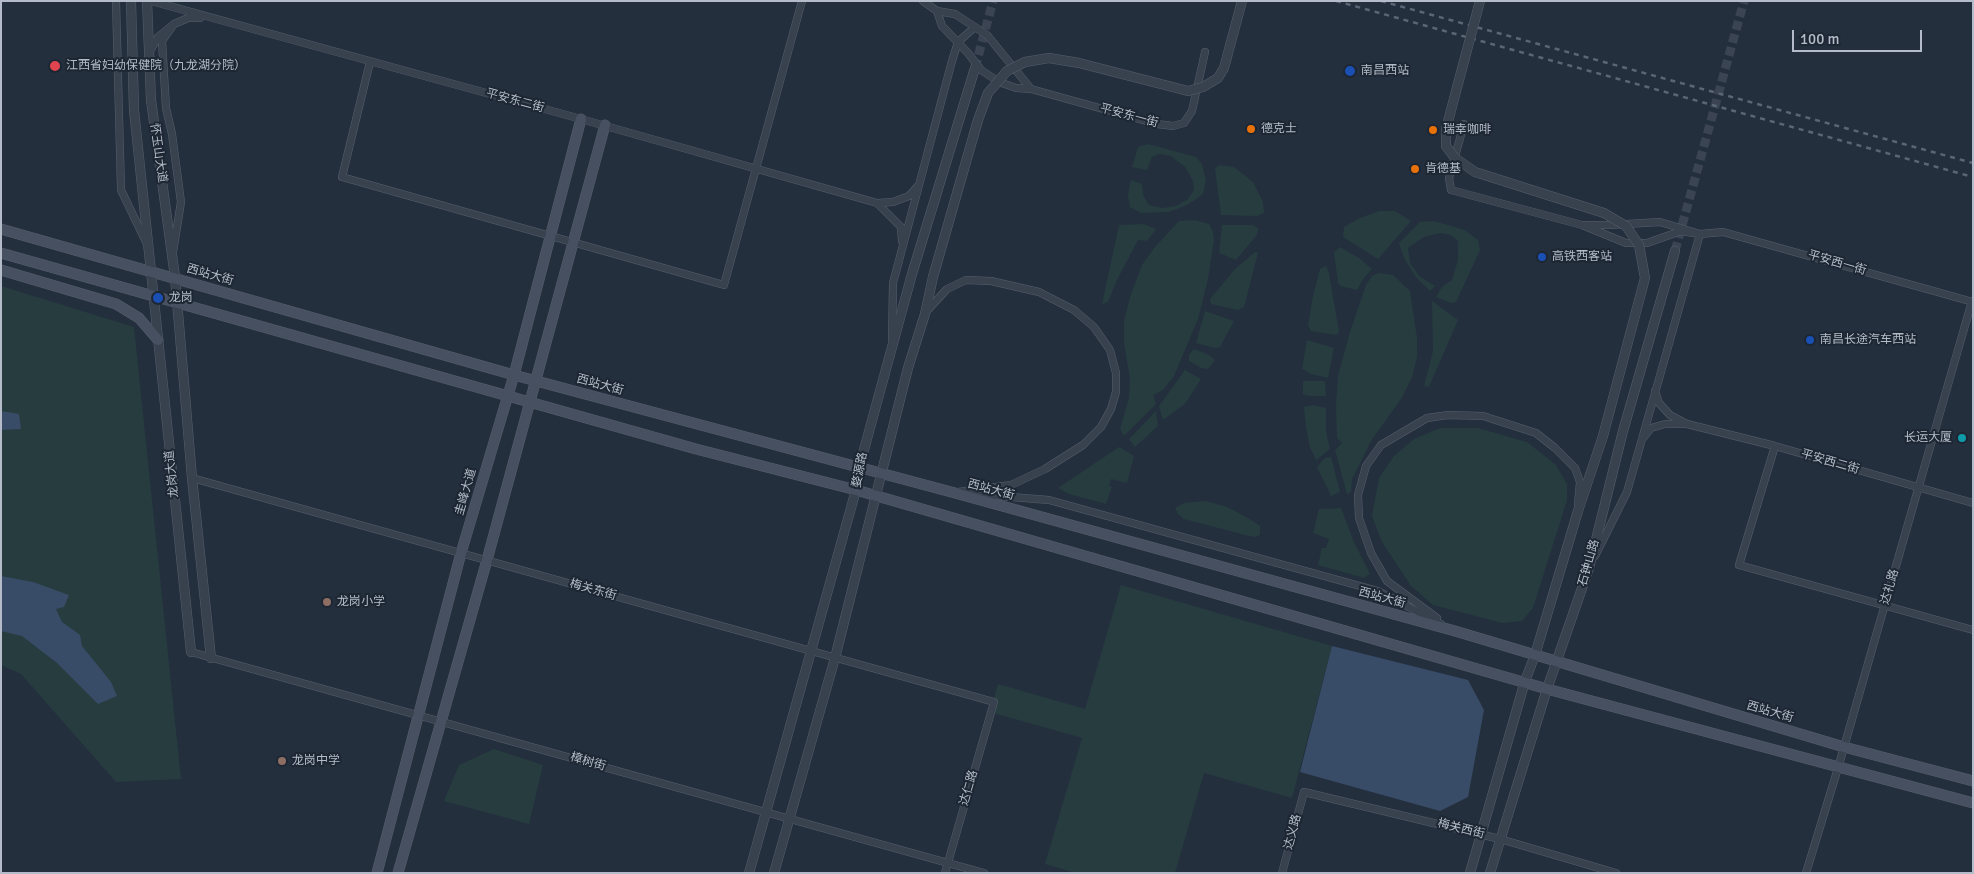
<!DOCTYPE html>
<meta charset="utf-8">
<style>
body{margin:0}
#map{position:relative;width:1974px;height:874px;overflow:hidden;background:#242f3e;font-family:Signika,sans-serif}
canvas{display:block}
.frame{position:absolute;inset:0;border:2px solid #b4bcc9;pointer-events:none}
.scale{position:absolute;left:1792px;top:30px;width:130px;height:22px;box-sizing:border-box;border:2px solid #b4bcc9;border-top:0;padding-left:6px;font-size:15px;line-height:18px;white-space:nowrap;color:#b4bcc9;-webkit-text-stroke:4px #1d2633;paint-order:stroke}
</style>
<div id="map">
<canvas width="1974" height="874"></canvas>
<div class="frame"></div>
<div class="scale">100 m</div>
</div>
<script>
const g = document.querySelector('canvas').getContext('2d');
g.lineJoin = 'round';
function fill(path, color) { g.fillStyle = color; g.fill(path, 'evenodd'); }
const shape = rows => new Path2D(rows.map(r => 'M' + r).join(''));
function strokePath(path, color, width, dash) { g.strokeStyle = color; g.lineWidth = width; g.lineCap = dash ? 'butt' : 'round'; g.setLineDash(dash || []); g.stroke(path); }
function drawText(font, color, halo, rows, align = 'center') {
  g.font = font + ' Signika,"Noto Sans SC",sans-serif'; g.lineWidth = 4; g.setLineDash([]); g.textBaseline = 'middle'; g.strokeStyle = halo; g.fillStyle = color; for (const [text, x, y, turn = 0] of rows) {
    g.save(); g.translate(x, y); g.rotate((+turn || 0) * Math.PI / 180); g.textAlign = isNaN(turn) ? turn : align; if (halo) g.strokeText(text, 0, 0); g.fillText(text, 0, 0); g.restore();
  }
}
fill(shape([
 [1148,144,1196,157,1202,164,1206,181,1203,194,1189,204,1169,212,1141,213,1130,207,1128,195,1131,180,1142,184,1143,195,1149,205,1162,208,1176,206,1188,199,1194,190,1193,181,1185,167,1171,156,1159,154,1152,157,1147,170,1132,167,1138,147],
 [1219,165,1234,167,1253,182,1263,202,1264,213,1257,216,1221,215,1215,169],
 [1379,211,1395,211,1411,221,1378,259,1343,237,1344,227,1360,218],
 [1195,220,1209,224,1213,232,1214,240,1208,279,1198,319,1174,376,1163,390,1153,395,1156,404,1124,436,1120,429,1129,398,1130,380,1124,342,1124,321,1131,294,1142,265,1155,247,1179,221],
 [1434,221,1465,230,1478,240,1480,250,1456,302,1451,303,1436,297,1442,287,1452,280,1458,260,1458,241,1451,235,1440,233,1424,237,1408,248,1410,263,1419,276,1435,286,1430,291,1415,276,1404,258,1399,243,1420,222],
 [1144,224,1156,229,1147,241,1138,240,1117,280,1108,302,1102,304,1119,225],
 [1222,225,1252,225,1258,228,1257,235,1236,260,1219,253],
 [1340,247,1359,258,1372,269,1363,279,1357,290,1341,286,1338,283,1334,252],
 [1255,252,1258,253,1244,307,1238,310,1211,304,1210,299,1235,269],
 [1326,266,1329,273,1339,332,1336,335,1311,331,1308,325,1313,296,1320,269],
 [1378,273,1393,275,1410,291,1417,338,1417,357,1412,377,1401,399,1371,441,1352,479,1351,492,1347,494,1335,450,1342,443,1337,438,1336,405,1338,376,1350,332,1366,285,1372,276],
 [1,286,134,327,181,779,116,782,21,674,1,665],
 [1432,301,1458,320,1429,387,1424,386,1433,351],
 [1205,311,1234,321,1220,347,1215,348,1196,343],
 [1307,340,1334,348,1328,378,1311,374,1302,369],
 [1194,349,1209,355,1215,360,1208,369,1201,368,1189,361,1189,355],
 [1185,370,1201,379,1185,404,1163,420,1159,406],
 [1325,381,1326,396,1309,396,1303,394,1303,381],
 [1314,405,1326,408,1326,432,1330,449,1316,460,1310,447,1306,427,1304,407],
 [1156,411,1158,426,1135,447,1129,439],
 [1440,428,1478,428,1527,442,1556,465,1567,484,1567,500,1533,608,1522,621,1502,623,1433,605,1411,586,1382,542,1372,516,1379,478,1394,456,1414,439],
 [1119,447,1134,456,1127,483,1111,479,1109,486,1112,487,1106,504,1069,494,1058,488],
 [1331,457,1340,492,1331,496,1317,467,1325,458],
 [1206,501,1227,507,1248,518,1260,526,1260,535,1254,537,1245,535,1184,519,1178,514,1175,508,1184,503],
 [1341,508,1354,542,1370,574,1364,578,1318,565,1322,548,1326,548,1329,539,1313,533,1319,509],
 [1121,585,1332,646,1292,798,1204,773,1175,873,1076,873,1045,864,1082,738,990,712,998,684,1085,709],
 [494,749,543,765,529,824,444,801,459,765]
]), '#263c3f');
fill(shape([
 [1,411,19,414,21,429,1,430],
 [1,576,33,582,69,595,64,607,56,609,62,622,80,635,82,646,111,682,117,696,98,704,57,663,22,636,1,631],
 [1332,646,1468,680,1484,710,1468,797,1440,811,1300,772]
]), '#394c67');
strokePath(shape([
 [975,68,993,1],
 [1675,251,1744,1]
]), '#3a4453', 9, [9, 4.5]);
const minor = shape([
 [116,1,121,190,146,242],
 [151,1,581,119,877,203],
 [923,1,937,11],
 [150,51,158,37,174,24,188,18,200,18],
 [370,62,342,177,724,285,802,1],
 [1031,89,987,35,955,14,937,11,942,26,968,53,981,70,999,82,1016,88,1031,89,1157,124,1173,126,1184,123,1192,111,1205,52],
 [1464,124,1449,178,1451,190,1582,225,1626,243,1647,243,1681,231,1700,234,1660,222,1610,225,1582,225],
 [902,241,901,227,877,203,893,202,909,196,918,186],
 [173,252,181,202,172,134,166,108,162,41,174,24],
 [925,313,947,289,966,280,991,281,1039,292,1074,310,1094,327,1110,350,1116,373,1116,392,1111,409,1101,427,1083,445,1045,469,1011,485,958,492],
 [892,338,893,283,952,61,958,42,975,27],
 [1687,424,1775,446,1973,503],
 [1643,438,1651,428,1665,424,1687,424,1670,415,1659,403,1655,391],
 [1775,446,1739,565,1973,630],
 [192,478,994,702,945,873],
 [973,494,1049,500,1378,591,1441,624],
 [1595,556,1627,492,1700,234,1723,232,1973,302],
 [1437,618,1387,581,1371,553,1359,518,1358,495,1366,466,1381,445,1427,418,1448,415,1483,416,1536,433,1555,448,1575,468,1580,482,1578,504],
 [191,652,984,873],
 [1282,873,1304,792,1500,839,1616,873],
 [1806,873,1838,768,1972,301]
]);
const tertiary = shape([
 [131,1,134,110,191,652],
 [147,1,151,100,175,277,192,478,211,658],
 [749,873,856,490,859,468,912,274,975,68],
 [774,873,835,658,908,368,925,314,933,277],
 [1470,873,1525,681,1535,655,1578,511,1603,436],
 [1490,873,1547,689,1589,568,1623,431,1675,251]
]);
const secondary = shape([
 [1,229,514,375,955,493,1455,631,1844,747,1973,781],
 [1,253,696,449,856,490,1547,689,1973,803],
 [1,270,116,304,139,318,158,340],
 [377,873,461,553,514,375,581,119],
 [398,873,487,560,605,125]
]);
strokePath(minor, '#565f6c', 8);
strokePath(tertiary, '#565f6c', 10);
strokePath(secondary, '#565f6c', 11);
strokePath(minor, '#38414e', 7);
strokePath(tertiary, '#38414e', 9);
strokePath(secondary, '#465061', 10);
strokePath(shape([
 [1336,1,1973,177],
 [1381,1,1973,163]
]), '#5a6575', 2.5, [5, 5]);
const tertiaryBridge = shape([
 [1480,1,1446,129,1446,146,1455,158,1475,172,1604,213,1626,226,1639,245,1645,278,1603,436],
 [933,277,978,120,988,93,1007,71,1025,62,1049,58,1079,63,1188,91,1203,87,1218,78,1224,68,1242,1]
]);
strokePath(tertiaryBridge, '#565f6c', 10, []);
strokePath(tertiaryBridge, '#38414e', 9);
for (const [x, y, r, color] of [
 [55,66,6,"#e0444e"],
 [1350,71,6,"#1a4fb4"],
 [1251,129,5,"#e8710a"],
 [1433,130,5,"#e8710a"],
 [1415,169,5,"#e8710a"],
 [1542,257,5,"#1a4fb4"],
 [158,298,6,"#1a4fb4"],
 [1810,340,5,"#1a4fb4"],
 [1962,438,5,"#0f9aa8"],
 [327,602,5,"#8d6e63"],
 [282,761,5,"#8d6e63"]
]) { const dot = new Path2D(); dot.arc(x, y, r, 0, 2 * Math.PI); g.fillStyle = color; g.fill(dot); strokePath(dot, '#1d2633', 2); }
drawText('12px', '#b4bcc9', '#1d2633', [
 ["江西省妇幼保健院（九龙湖分院）",66,66],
 ["南昌西站",1361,71],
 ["德克士",1261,129],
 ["瑞幸咖啡",1443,130],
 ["肯德基",1425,169],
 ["高铁西客站",1552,257],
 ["龙岗",169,298],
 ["南昌长途汽车西站",1820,340],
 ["长运大厦",1952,438,"right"],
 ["龙岗小学",337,602],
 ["龙岗中学",292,761]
], 'left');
drawText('12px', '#b4bcc9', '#1d2633', [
 ["平安东二街",515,101,15],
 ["平安东一街",1129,116,15],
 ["怀玉山大道",158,153,82],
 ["平安西一街",1837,263,16],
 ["西站大街",210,275,16],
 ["西站大街",600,385,15],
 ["平安西二街",1830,462,16],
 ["婺源路",860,470,-79],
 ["龙岗大道",172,474,-96],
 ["西站大街",991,490,15],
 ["圭峰大道",466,492,-74],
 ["石钟山路",1589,563,-74],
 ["达礼路",1890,587,-74],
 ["梅关东街",593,590,16],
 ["西站大街",1382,598,15],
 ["西站大街",1770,712,16],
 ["樟树街",588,762,16],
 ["达仁路",969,788,-74],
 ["梅关西街",1461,829,14],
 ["达义路",1293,832,-75]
]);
</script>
